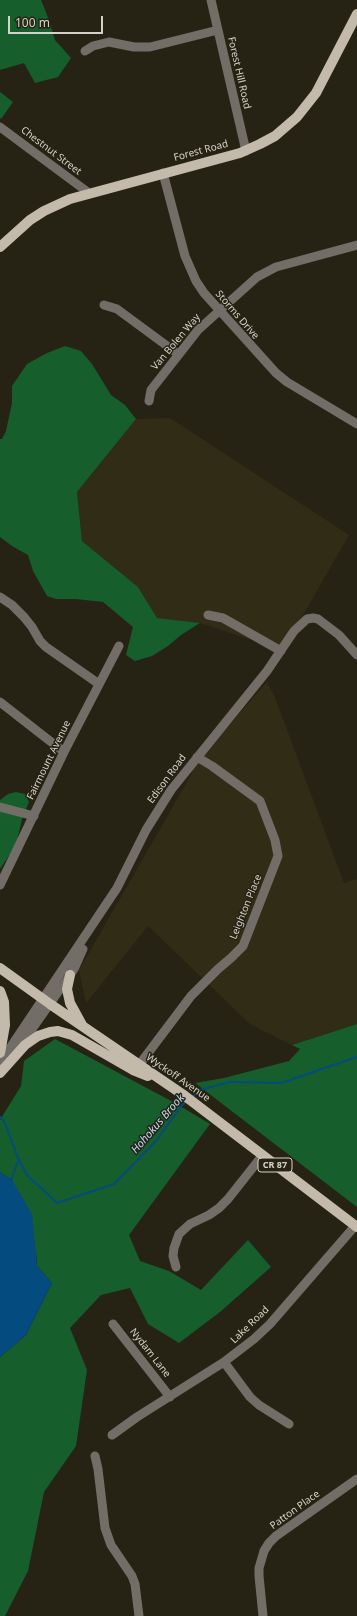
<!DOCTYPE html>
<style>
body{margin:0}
#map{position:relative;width:357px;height:1616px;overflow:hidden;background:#272314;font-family:"Noto Sans",sans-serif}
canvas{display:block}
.scale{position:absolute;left:8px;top:16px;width:95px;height:18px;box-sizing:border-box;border:2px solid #d5d3c9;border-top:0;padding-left:5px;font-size:12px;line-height:14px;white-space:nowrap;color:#d5d3c9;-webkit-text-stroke:3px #272314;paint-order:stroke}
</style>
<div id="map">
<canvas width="357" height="1616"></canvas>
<div class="scale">100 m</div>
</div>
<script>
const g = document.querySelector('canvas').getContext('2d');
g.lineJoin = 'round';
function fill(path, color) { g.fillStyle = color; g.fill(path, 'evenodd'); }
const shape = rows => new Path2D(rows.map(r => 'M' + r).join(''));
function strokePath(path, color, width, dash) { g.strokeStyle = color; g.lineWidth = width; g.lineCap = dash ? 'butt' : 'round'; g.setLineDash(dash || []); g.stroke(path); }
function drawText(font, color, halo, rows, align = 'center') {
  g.font = font + ' "Noto Sans",sans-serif'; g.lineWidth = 3; g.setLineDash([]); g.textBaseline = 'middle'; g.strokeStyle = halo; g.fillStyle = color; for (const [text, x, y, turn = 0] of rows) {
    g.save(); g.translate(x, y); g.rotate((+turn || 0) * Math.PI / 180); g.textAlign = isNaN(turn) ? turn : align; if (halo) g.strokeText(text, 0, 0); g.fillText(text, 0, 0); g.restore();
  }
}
fill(shape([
 [170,418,349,535,283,650,200,623,157,618,138,587,82,541,77,492,136,419],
 [267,682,274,695,344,883,357,879,357,1024,292,1045,250,1024,148,926,86,1003,79,970,191,775,194,765]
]), '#312c15');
fill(shape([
 [0,0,41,0,49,20,55,40,71,58,58,77,35,83,24,63,0,70],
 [0,92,13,102,1,119,0,118],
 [65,346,81,351,92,364,111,395,125,405,136,419,77,492,82,541,138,587,157,618,200,623,181,635,168,646,152,656,135,661,126,655,133,627,103,602,76,599,56,599,47,596,33,571,28,555,12,546,0,537,0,439,2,439,6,431,10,412,12,403,12,386,27,364,47,353],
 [16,792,25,794,29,802,22,819,16,845,0,869,0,800,8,794],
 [357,1024,357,1207,195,1083,224,1078,289,1061,300,1049,292,1045],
 [55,1039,175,1103,210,1124,129,1235,140,1261,169,1271,201,1290,248,1240,271,1267,220,1312,179,1343,148,1324,130,1288,101,1295,70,1328,87,1370,76,1446,44,1492,28,1571,5,1616,0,1616,0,1357,26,1335,52,1283,37,1266,36,1254,12,1180,0,1172,0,1120,21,1086,24,1061]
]), '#165e2b');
fill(shape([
 [0,1172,12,1180,32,1214,37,1266,52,1283,26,1335,0,1357]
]), '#044b7f');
strokePath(shape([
 [192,1097,200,1090,229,1082,281,1083,357,1057],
 [0,1117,4,1121,19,1160,27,1175,57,1203,114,1184,156,1141,182,1105,187,1101],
 [11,1181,18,1161]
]), '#044b7f', 2);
strokePath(shape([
 [211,0,246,151],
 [85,51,93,46,109,42,134,47,150,47,218,30],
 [0,127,89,193],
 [163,173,185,256,196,281,204,293,276,373,287,382,357,424],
 [104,305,117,309,178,354],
 [149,401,151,390,198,330,257,277,276,267,357,245],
 [0,597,12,605,24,617,32,627,40,641,46,647,99,684],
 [208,615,223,618,281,651],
 [0,702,64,752],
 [0,807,34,816],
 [0,885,64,752,119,646],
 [18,1049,70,975,75,967,83,949],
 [139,1065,191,996,218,969,231,958,243,946,278,856,275,840,260,801,212,766,197,757],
 [0,1067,6,1054,117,888,146,830,171,790,267,671,294,631,307,619,313,618,318,619,339,635,357,655],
 [176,1267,173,1256,174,1248,179,1234,190,1224,209,1215,219,1208,228,1199,262,1156],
 [113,1324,170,1397],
 [224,1362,250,1397,259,1405,289,1424],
 [112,1435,137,1417,224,1362,254,1339,270,1324,355,1226],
 [95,1456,98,1469,105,1528,111,1545,132,1576,135,1584,139,1616],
 [263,1616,259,1576,259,1568,264,1551,269,1543,276,1536,357,1479]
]), '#726e67', 9);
strokePath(shape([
 [0,247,30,220,44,211,70,199,240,153,260,144,275,136,297,117,316,93,357,14],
 [0,968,50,1004,185,1096,357,1227],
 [70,975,67,989,70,1003,82,1025],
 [0,991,4,1002,5,1025,0,1053],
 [0,1073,25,1045,38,1036,50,1032,58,1031,72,1035,133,1070,148,1076]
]), '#c3baab', 10);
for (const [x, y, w] of [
 [275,1165,34]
]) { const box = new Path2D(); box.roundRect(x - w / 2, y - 7, w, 14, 3); g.fillStyle = '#272314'; g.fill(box); strokePath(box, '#d5d3c9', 1); }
drawText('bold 9px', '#d5d3c9', null, [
 ["CR 87",275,1165]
]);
drawText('10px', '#d5d3c9', '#272314', [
 ["Forest Hill Road",239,73,77],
 ["Chestnut Street",51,151,37],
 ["Forest Road",201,151,-15],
 ["Storms Drive",237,315,49],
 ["Van Bolen Way",176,342,-50],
 ["Fairmount Avenue",49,760,-64],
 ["Edison Road",167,779,-54],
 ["Leighton Place",246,907,-68],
 ["Wyckoff Avenue",178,1078,35],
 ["Lake Road",250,1325,-44],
 ["Nydam Lane",150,1353,52],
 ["Patton Place",295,1510,-36]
]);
drawText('italic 11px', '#bbdbfa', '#272314', [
 ["Hohokus Brook",158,1124,-49]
]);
</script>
